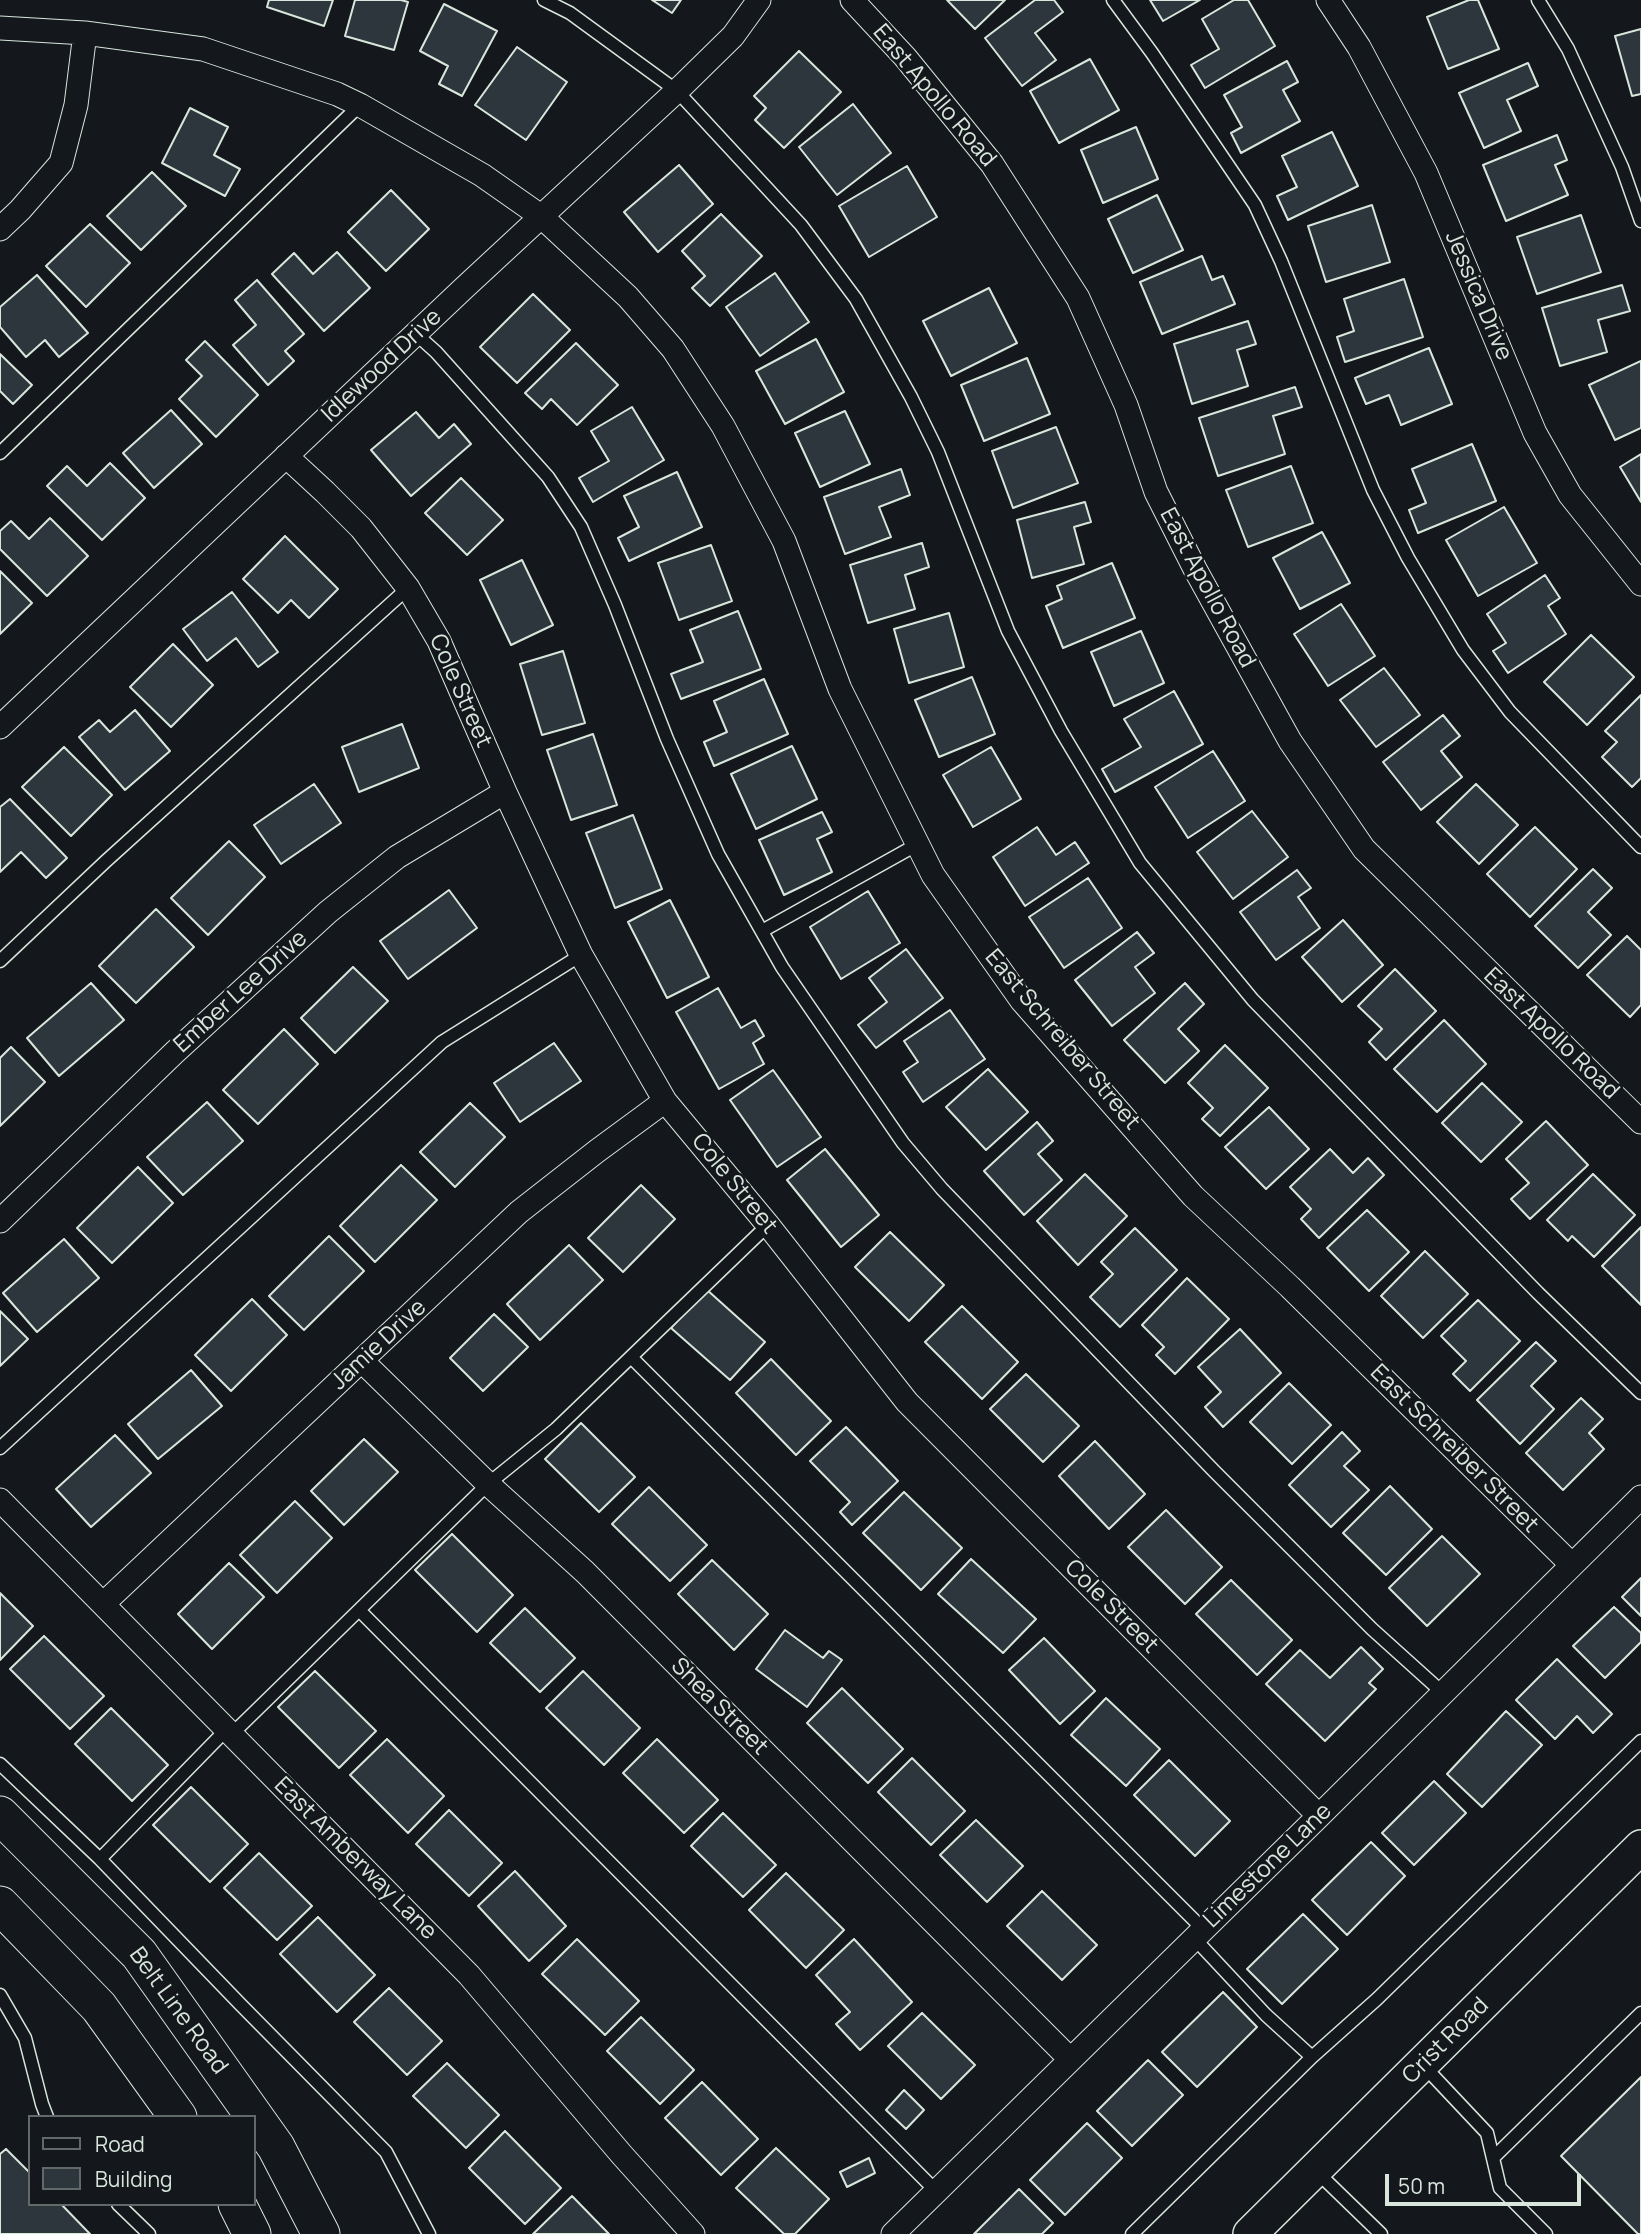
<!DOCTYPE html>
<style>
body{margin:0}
#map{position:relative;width:1641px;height:2234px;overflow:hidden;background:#14181c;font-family:Manrope,sans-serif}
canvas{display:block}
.legend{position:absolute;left:28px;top:2115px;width:228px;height:91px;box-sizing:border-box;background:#14181c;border:2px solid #626a69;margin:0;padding:9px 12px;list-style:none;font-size:21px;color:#d8e6dc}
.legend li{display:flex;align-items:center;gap:14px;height:35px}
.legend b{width:35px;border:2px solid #626a69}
.scale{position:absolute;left:1385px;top:2174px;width:196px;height:32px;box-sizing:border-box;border:4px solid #d8e6dc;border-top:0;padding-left:9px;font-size:21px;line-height:24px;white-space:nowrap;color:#d8e6dc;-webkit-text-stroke:5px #14181c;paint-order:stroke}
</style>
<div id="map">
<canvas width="1641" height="2234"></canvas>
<ul class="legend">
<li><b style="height:9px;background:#14181c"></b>Road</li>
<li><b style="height:19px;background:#2c363c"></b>Building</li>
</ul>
<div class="scale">50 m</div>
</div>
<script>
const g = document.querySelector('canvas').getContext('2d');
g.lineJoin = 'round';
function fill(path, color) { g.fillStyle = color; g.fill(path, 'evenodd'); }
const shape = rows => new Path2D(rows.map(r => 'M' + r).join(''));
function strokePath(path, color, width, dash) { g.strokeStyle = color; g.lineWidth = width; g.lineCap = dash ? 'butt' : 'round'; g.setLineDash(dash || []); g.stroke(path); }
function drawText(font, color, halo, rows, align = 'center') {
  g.font = font + ' Manrope,sans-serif'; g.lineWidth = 5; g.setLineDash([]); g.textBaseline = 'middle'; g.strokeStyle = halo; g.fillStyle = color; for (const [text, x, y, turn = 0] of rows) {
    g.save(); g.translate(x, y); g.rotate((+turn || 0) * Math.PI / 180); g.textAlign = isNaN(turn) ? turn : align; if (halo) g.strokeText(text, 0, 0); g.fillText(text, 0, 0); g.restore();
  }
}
const building = shape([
 [269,0,333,0,324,26,267,7,269,0],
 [355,0,401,0,408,2,394,50,345,36,355,0],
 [652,0,681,0,672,13,652,0],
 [947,0,1005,0,975,29,947,0],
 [1035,0,1054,0,1063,12,1035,33,1056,60,1022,86,985,38,1035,0],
 [1150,0,1200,0,1163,21,1150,0],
 [1234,0,1248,0,1275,46,1205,88,1191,65,1219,49,1202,19,1234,0],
 [1469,0,1478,0,1499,49,1448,69,1427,17,1469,0],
 [444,4,497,31,462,96,439,84,448,66,420,51,444,4],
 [1641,29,1641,94,1632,96,1615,36,1641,29],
 [517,47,567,82,526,140,475,105,517,47],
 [799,51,841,92,784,148,755,120,766,108,754,96,799,51],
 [1090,59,1119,110,1059,143,1030,91,1090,59],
 [1287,61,1298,82,1283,90,1300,121,1241,153,1231,133,1242,127,1224,95,1287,61],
 [1528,63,1538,86,1507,100,1521,131,1484,148,1459,93,1528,63],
 [853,104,891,153,837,195,799,147,853,104],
 [190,108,228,127,214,155,240,169,225,196,162,163,190,108],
 [1136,127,1158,179,1103,203,1081,150,1136,127],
 [1332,132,1358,186,1288,220,1277,196,1297,187,1282,156,1332,132],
 [1557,135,1567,160,1555,165,1568,195,1506,221,1483,165,1557,135],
 [679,165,713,204,658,252,624,212,679,165],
 [907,166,937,217,869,257,839,206,907,166],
 [152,172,186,206,141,250,107,216,152,172],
 [391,190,429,229,386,271,348,232,391,190],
 [1157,195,1183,250,1133,273,1108,219,1157,195],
 [1372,205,1390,262,1326,282,1308,226,1372,205],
 [721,214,762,256,710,306,692,288,705,276,682,251,721,214],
 [1581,215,1601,272,1537,294,1517,237,1581,215],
 [90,224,130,263,86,307,46,266,90,224],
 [337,252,370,288,324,331,272,274,294,253,313,274,337,252],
 [1202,256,1212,280,1223,276,1235,304,1162,334,1140,282,1202,256],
 [775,273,809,322,760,356,726,307,775,273],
 [37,275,88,333,59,357,45,340,26,357,0,327,0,307,37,275],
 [1404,279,1423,337,1345,362,1337,337,1354,331,1344,299,1404,279],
 [257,280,304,334,285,351,294,361,268,385,233,345,256,325,235,300,257,280],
 [1622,285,1630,311,1598,320,1607,352,1560,366,1542,308,1622,285],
 [989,288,1017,343,951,376,923,321,989,288],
 [533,294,570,330,517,383,480,347,533,294],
 [1248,321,1256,344,1237,350,1248,386,1192,404,1174,344,1248,321],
 [816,339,844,392,785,424,756,371,816,339],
 [205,341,258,395,216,437,179,399,202,376,186,360,205,341],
 [576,343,618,385,577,425,551,399,542,409,525,393,576,343],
 [1429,348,1452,404,1401,425,1389,395,1366,404,1355,378,1429,348],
 [0,354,32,385,13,404,0,391,0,354],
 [1027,358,1050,414,984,441,961,385,1027,358],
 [1641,361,1641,428,1615,440,1589,385,1641,361],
 [1295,387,1302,407,1273,416,1285,454,1218,476,1199,418,1295,387],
 [632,407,664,460,593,502,579,478,609,461,591,431,632,407],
 [171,410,202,444,154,488,123,453,171,410],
 [845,411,870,464,820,487,795,433,845,411],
 [416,412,439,438,454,424,471,444,411,496,371,450,416,412],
 [1056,427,1078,483,1013,508,992,451,1056,427],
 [1472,444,1496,501,1418,533,1409,510,1426,503,1412,469,1472,444],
 [1641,454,1641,502,1620,467,1641,454],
 [110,463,145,498,102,540,47,486,67,466,87,486,110,463],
 [1291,466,1313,523,1248,547,1226,490,1291,466],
 [901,469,910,495,879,507,891,537,845,554,824,497,901,469],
 [677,472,702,527,629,561,618,538,639,527,624,496,677,472],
 [461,478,503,520,467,555,425,513,461,478],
 [1085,502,1091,522,1074,527,1084,564,1032,578,1017,520,1085,502],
 [1504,507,1537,563,1478,596,1446,540,1504,507],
 [50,518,88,556,47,596,0,549,0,531,11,521,29,539,50,518],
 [1322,532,1350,583,1300,609,1273,558,1322,532],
 [285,536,338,589,309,618,291,600,278,613,243,579,285,536],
 [922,543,929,567,905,575,915,609,868,623,850,565,922,543],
 [711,545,732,601,679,620,658,563,711,545],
 [522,560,553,625,511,645,480,580,522,560],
 [1112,563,1135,618,1063,648,1046,606,1062,599,1057,586,1112,563],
 [0,571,32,603,0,634,0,571],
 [1545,575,1560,598,1548,606,1566,634,1508,673,1493,651,1506,643,1487,614,1545,575],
 [232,592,278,652,258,667,236,638,207,661,183,629,232,592],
 [1341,604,1375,656,1328,686,1294,634,1341,604],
 [738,611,761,669,681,699,671,674,703,662,690,630,738,611],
 [949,613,964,667,909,683,894,629,949,613],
 [1141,631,1164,683,1114,706,1091,652,1141,631],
 [1591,635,1634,677,1587,725,1544,682,1591,635],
 [173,644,213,685,171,727,130,687,173,644],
 [563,651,585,723,542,735,520,664,563,651],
 [1384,668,1420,715,1376,747,1340,700,1384,668],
 [972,677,995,734,939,757,915,700,972,677],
 [764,679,788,734,714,766,704,742,727,732,714,701,764,679],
 [1174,691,1203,744,1115,792,1102,769,1141,747,1124,719,1174,691],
 [1641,695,1641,778,1632,787,1602,757,1617,742,1605,731,1641,695],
 [135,710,170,751,125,790,79,737,99,720,110,732,135,710],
 [1443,715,1460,736,1441,751,1462,777,1421,810,1383,762,1443,715],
 [402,724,419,768,359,792,342,747,402,724],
 [593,734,617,805,571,820,547,750,593,734],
 [792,746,817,799,756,829,731,774,792,746],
 [64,747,112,795,71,836,22,787,64,747],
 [991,747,1021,799,973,827,943,775,991,747],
 [1213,751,1245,801,1188,838,1155,787,1213,751],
 [314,784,341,823,281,864,254,825,314,784],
 [1476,784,1518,825,1479,864,1437,822,1476,784],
 [10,799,67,858,46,878,21,852,0,872,0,807,10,799],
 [1252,811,1288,857,1233,899,1197,852,1252,811],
 [822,812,832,832,817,839,832,872,784,895,759,840,822,812],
 [633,815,662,889,615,908,586,833,633,815],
 [1037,827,1056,855,1075,842,1089,863,1025,906,993,857,1037,827],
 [1535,827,1577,869,1530,917,1487,874,1535,827],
 [229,841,265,877,208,935,171,898,229,841],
 [1593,869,1612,888,1588,912,1611,935,1578,968,1535,926,1593,869],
 [1297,870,1311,888,1298,897,1320,928,1276,960,1240,912,1297,870],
 [1088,878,1122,928,1064,968,1029,917,1088,878],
 [449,890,477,928,408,979,380,941,449,890],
 [868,891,900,943,841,979,810,927,868,891],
 [670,900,709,977,667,998,628,922,670,900],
 [156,909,194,947,136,1003,99,966,156,909],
 [1343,920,1383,965,1342,1002,1302,957,1343,920],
 [1137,932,1154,953,1135,967,1155,993,1112,1026,1075,980,1137,932],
 [1627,936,1641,950,1641,1005,1630,1017,1587,975,1627,936],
 [906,949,943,998,876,1048,858,1025,887,1002,869,978,906,949],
 [353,967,388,1001,335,1053,301,1018,353,967],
 [1395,969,1436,1011,1386,1060,1369,1042,1382,1029,1358,1006,1395,969],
 [91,983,124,1020,59,1076,27,1038,91,983],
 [1185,983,1204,1004,1178,1029,1199,1051,1165,1083,1124,1040,1185,983],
 [718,988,741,1028,755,1020,764,1036,753,1043,764,1064,719,1089,676,1012,718,988],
 [950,1010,985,1059,923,1102,903,1072,918,1062,904,1041,950,1010],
 [1444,1020,1486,1064,1437,1112,1394,1069,1444,1020],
 [284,1029,318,1064,258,1124,223,1090,284,1029],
 [554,1043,581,1081,520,1122,494,1083,554,1043],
 [1225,1045,1268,1088,1220,1136,1202,1119,1213,1108,1188,1083,1225,1045],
 [11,1047,45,1082,0,1126,0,1058,11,1047],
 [988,1069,1028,1112,986,1150,946,1107,988,1069],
 [773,1070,821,1137,777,1167,730,1100,773,1070],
 [1482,1083,1522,1122,1481,1162,1442,1123,1482,1083],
 [207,1102,243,1141,183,1195,147,1157,207,1102],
 [470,1103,505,1137,455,1187,420,1152,470,1103],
 [1269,1107,1309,1149,1266,1189,1225,1147,1269,1107],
 [1546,1121,1588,1165,1530,1219,1511,1199,1529,1183,1506,1159,1546,1121],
 [1037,1122,1053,1141,1038,1154,1062,1180,1024,1215,984,1171,1037,1122],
 [825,1149,879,1215,841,1247,787,1180,825,1149],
 [1330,1149,1353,1173,1368,1158,1384,1175,1319,1238,1301,1219,1311,1209,1290,1187,1330,1149],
 [401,1165,437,1200,375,1262,340,1226,401,1165],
 [138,1167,173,1203,112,1263,77,1228,138,1167],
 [1085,1174,1127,1216,1078,1265,1037,1221,1085,1174],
 [1593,1174,1635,1215,1594,1257,1572,1236,1568,1241,1547,1220,1593,1174],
 [641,1185,675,1219,623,1272,588,1238,641,1185],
 [1367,1210,1409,1252,1369,1291,1327,1248,1367,1210],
 [1641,1227,1641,1305,1602,1266,1641,1227],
 [1135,1228,1177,1270,1120,1327,1090,1297,1113,1274,1101,1262,1135,1228],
 [890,1232,944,1285,909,1321,855,1267,890,1232],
 [329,1236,364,1271,304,1330,269,1296,329,1236],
 [64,1239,99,1278,37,1332,3,1293,64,1239],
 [569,1245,603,1280,540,1340,507,1304,569,1245],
 [1425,1251,1468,1294,1423,1338,1381,1296,1425,1251],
 [1187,1278,1229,1319,1175,1374,1156,1355,1164,1347,1142,1325,1187,1278],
 [706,1289,765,1342,730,1380,671,1328,706,1289],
 [252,1299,287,1335,231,1391,195,1355,252,1299],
 [1478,1300,1520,1341,1470,1391,1453,1374,1466,1361,1441,1336,1478,1300],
 [962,1306,1018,1362,982,1399,925,1342,962,1306],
 [0,1311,28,1339,0,1366,0,1311],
 [494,1314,528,1347,483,1391,450,1358,494,1314],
 [1240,1329,1281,1373,1223,1427,1205,1407,1221,1392,1198,1367,1240,1329],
 [1536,1342,1556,1361,1531,1386,1554,1409,1520,1444,1477,1400,1536,1342],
 [771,1359,831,1421,796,1455,736,1393,771,1359],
 [191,1370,222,1406,158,1459,128,1424,191,1370],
 [1026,1374,1079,1426,1043,1462,990,1409,1026,1374],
 [1289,1383,1331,1425,1292,1464,1250,1422,1289,1383],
 [1581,1398,1603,1419,1589,1433,1604,1449,1563,1490,1526,1453,1581,1398],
 [581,1423,635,1477,599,1512,545,1459,581,1423],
 [846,1427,898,1481,852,1525,840,1512,850,1502,810,1461,846,1427],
 [1342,1432,1360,1451,1344,1466,1369,1490,1331,1527,1289,1485,1342,1432],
 [115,1435,151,1473,91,1527,56,1489,115,1435],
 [364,1439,398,1472,344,1525,311,1491,364,1439],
 [1095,1441,1145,1494,1109,1529,1059,1476,1095,1441],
 [1390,1486,1432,1529,1386,1575,1343,1533,1390,1486],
 [649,1487,707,1545,670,1581,612,1524,649,1487],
 [904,1492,962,1548,921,1590,863,1533,904,1492],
 [295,1501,332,1538,277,1593,240,1555,295,1501],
 [1166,1510,1222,1567,1185,1604,1128,1547,1166,1510],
 [452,1534,513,1595,477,1632,415,1570,452,1534],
 [1442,1536,1480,1574,1427,1626,1389,1588,1442,1536],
 [971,1559,1036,1619,1003,1653,938,1594,971,1559],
 [712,1560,768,1614,734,1650,678,1594,712,1560],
 [229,1563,264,1597,212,1649,178,1614,229,1563],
 [1641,1578,1641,1616,1622,1597,1641,1578],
 [1231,1580,1292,1640,1257,1675,1196,1614,1231,1580],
 [0,1593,33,1626,0,1660,0,1593],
 [1614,1607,1641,1633,1641,1642,1605,1678,1573,1646,1614,1607],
 [525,1608,575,1658,540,1692,490,1643,525,1608],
 [785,1630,823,1658,829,1651,842,1660,807,1707,756,1669,785,1630],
 [44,1636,104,1696,70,1729,10,1669,44,1636],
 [1044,1638,1095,1691,1060,1724,1009,1670,1044,1638],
 [1361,1647,1383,1669,1369,1683,1376,1689,1325,1741,1266,1684,1300,1650,1330,1678,1361,1647],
 [1557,1659,1612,1714,1593,1733,1577,1716,1555,1739,1516,1700,1557,1659],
 [315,1671,376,1731,339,1768,278,1707,315,1671],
 [583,1671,640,1728,604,1765,546,1708,583,1671],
 [842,1688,903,1749,868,1783,807,1723,842,1688],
 [1106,1698,1160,1749,1126,1786,1071,1735,1106,1698],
 [111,1708,168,1765,132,1801,75,1744,111,1708],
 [1506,1711,1542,1745,1482,1807,1447,1774,1506,1711],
 [387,1739,444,1796,408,1833,350,1775,387,1739],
 [657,1739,718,1800,684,1833,623,1773,657,1739],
 [912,1758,965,1811,931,1845,878,1792,912,1758],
 [1169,1760,1230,1821,1195,1856,1134,1795,1169,1760],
 [1434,1781,1466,1813,1414,1865,1382,1833,1434,1781],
 [191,1787,248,1844,210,1882,153,1825,191,1787],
 [449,1810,502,1863,469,1896,416,1844,449,1810],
 [723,1813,776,1865,743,1897,691,1846,723,1813],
 [976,1820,1023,1866,987,1902,940,1855,976,1820],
 [1371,1842,1405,1876,1347,1935,1312,1900,1371,1842],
 [259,1853,312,1906,277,1940,224,1888,259,1853],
 [515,1871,566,1926,529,1961,478,1906,515,1871],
 [786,1873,844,1930,806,1968,749,1910,786,1873],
 [1042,1891,1097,1945,1062,1980,1007,1926,1042,1891],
 [1303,1914,1338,1949,1282,2004,1247,1969,1303,1914],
 [318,1917,375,1975,337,2012,280,1954,318,1917],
 [577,1939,639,2001,605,2035,542,1974,577,1939],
 [854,1939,912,2002,860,2050,836,2024,850,2012,816,1975,854,1939],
 [389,1988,442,2041,407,2075,354,2022,389,1988],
 [1223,1992,1257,2027,1197,2087,1162,2052,1223,1992],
 [922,2013,975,2065,941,2099,888,2046,922,2013],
 [641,2017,694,2070,660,2104,607,2051,641,2017],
 [1148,2060,1183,2095,1132,2146,1097,2111,1148,2060],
 [447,2063,499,2115,466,2148,413,2096,447,2063],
 [1641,2077,1641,2234,1638,2234,1561,2156,1641,2077],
 [702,2082,758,2139,721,2175,665,2118,702,2082],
 [904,2090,924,2110,906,2129,886,2110,904,2090],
 [1087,2123,1122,2158,1065,2215,1030,2180,1087,2123],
 [505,2131,561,2188,525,2224,469,2168,505,2131],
 [776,2148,829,2199,795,2234,784,2234,736,2188,776,2148],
 [6,2149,30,2173,30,2204,61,2204,90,2234,0,2234,0,2154,6,2149],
 [869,2158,875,2173,847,2187,840,2172,869,2158],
 [1019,2189,1053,2223,1042,2234,974,2234,1019,2189],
 [572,2196,609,2234,533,2234,572,2196]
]);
fill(building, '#2c363c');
strokePath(building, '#d8e6dc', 2);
const lane = shape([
 [544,0,570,13,677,91,801,225,856,299,911,397,938,452,1008,631,1061,731,1140,863,1253,1000,1538,1293,1641,1393],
 [1113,0,1152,53,1255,205,1281,261,1373,490,1408,558,1463,650,1510,712,1641,847],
 [1538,0,1568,49,1622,167,1641,221],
 [416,334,436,352,548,477,581,527,615,605,667,739,718,854,782,967,903,1143,942,1189,1214,1471,1372,1629,1443,1693],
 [0,453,360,105],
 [762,931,918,844],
 [0,961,106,861,408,588],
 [768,1225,556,1429,488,1484,359,1610,936,2191],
 [631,1357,1203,1929],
 [0,1448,442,1042,581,955],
 [232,1734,359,1610],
 [0,1764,100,1859,227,1729],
 [100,1859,241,2005,386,2152,429,2234],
 [1194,1938,1266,2015,1312,2057,1377,1999,1641,1741],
 [0,1995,25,2038,42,2104,47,2117],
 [1422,2064,1487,2133,1500,2188,1546,2234],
 [1493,2158,1641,2013],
 [1316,2171,1381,2234],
 [118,2204,149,2234],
 [1132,2234,1312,2057]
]);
const street = shape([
 [852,0,905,57,992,164,1078,298,1126,405,1156,492,1195,569,1290,741,1364,849,1641,1122],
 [1328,0,1359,47,1426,173,1535,433,1570,495,1641,584],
 [0,28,85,33,203,49,337,94,360,105,482,175,542,217,628,297,673,349,723,426,784,541,840,689,933,875,1022,1001,1193,1196,1290,1287,1572,1565],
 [0,229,20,210,61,163,76,105,85,33],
 [286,456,325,492,361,528,408,588,439,641,505,792,581,955,665,1101,768,1225,907,1402,1319,1816],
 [0,727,464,288,682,86,733,36,759,0],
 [0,1221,175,1052,328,912,397,857,505,792],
 [362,1361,488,1484,585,1572,1070,2059],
 [0,1500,469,1975,622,2155,693,2234],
 [103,1604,519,1212,597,1151,665,1101],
 [893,2234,1319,1816,1641,1497]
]);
const secondary = shape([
 [1250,2234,1641,1847]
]);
const primary = shape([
 [0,1815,139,1954,276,2147,321,2234],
 [0,1905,99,2007,178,2117],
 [237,2204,252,2234]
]);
strokePath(lane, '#d8e6dc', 15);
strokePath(street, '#d8e6dc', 25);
strokePath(secondary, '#d8e6dc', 36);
strokePath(primary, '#d8e6dc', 39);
strokePath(lane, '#14181c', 12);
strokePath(street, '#14181c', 23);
strokePath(secondary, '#14181c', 33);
strokePath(primary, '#14181c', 37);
drawText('23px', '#d8e6dc', '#14181c', [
 ["East Apollo Road",934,96,50],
 ["Jessica Drive",1478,296,67],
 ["Idlewood Drive",382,366,-43],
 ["East Apollo Road",1207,588,62],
 ["Cole Street",460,691,66],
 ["Ember Lee Drive",241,992,-42],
 ["East Apollo Road",1551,1034,44],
 ["East Schreiber Street",1062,1040,50],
 ["Cole Street",734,1184,51],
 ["Jamie Drive",379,1345,-43],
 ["East Schreiber Street",1454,1449,45],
 ["Cole Street",1111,1607,45],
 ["Shea Street",719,1707,45],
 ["East Amberway Lane",355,1859,45],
 ["Limestone Lane",1268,1866,-44],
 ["Belt Line Road",178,2011,54],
 ["Crist Road",1446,2041,-45]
]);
</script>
